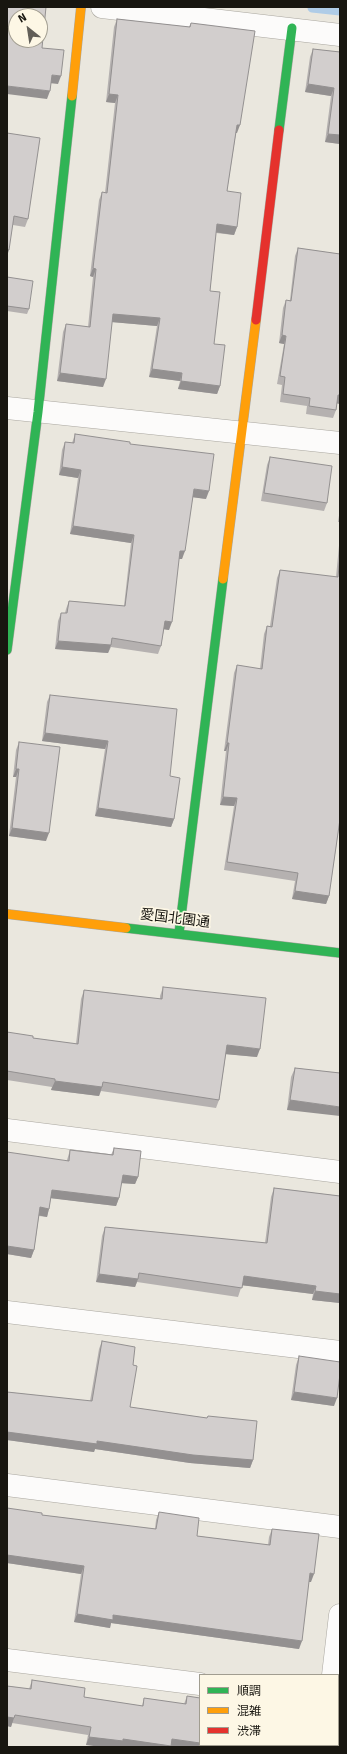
<!DOCTYPE html>
<meta charset="utf-8">
<style>
body{margin:0}
#map{position:relative;width:347px;height:1754px;overflow:hidden;background:#eae7de;font-family:Signika,"Noto Sans JP",sans-serif}
canvas{display:block}
.frame{position:absolute;inset:0;border:8px solid #181610;pointer-events:none}
.legend{position:absolute;left:199px;top:1674px;width:140px;height:72px;box-sizing:border-box;background:#fdf7e5;border:1px solid #a19d90;margin:0;padding:5px 7px;list-style:none;font-size:12px;color:#181610}
.legend li{display:flex;align-items:center;gap:8px;height:20px}
.legend b{width:20px;border:1px solid #a19d90}
.north{position:absolute;left:8px;top:8px;width:40px;height:40px;box-sizing:border-box;background:#fdf7e5;border:1px solid #a19d90;border-radius:50%;rotate:330deg;font-size:11px;font-weight:700;line-height:16px;text-align:center;color:#181610}
.north::after{content:'';display:block;margin:auto;width:14px;height:18px;background:#625f58;clip-path:polygon(50% 0,100% 100%,50% 72%,0 100%)}
</style>
<div id="map">
<canvas width="347" height="1754"></canvas>
<div class="frame"></div>
<ul class="legend">
<li><b style="height:5px;background:#30b455"></b>順調</li>
<li><b style="height:5px;background:#ff9f0a"></b>混雑</li>
<li><b style="height:5px;background:#e5322d"></b>渋滞</li>
</ul>
<div class="north">N</div>
</div>
<script>
const g = document.querySelector('canvas').getContext('2d');
g.lineJoin = 'round';
const shape = rows => new Path2D(rows.map(r => 'M' + r).join(''));
function strokePath(path, color, width, dash) { g.strokeStyle = color; g.lineWidth = width; g.lineCap = dash ? 'butt' : 'round'; g.setLineDash(dash || []); g.stroke(path); }
function fill(path, color) { g.fillStyle = color; g.fill(path, 'evenodd'); }
function drawText(font, color, halo, rows, align = 'center') {
  g.font = font + ' Signika,"Noto Sans JP",sans-serif'; g.lineWidth = 3.5; g.setLineDash([]); g.textBaseline = 'middle'; g.strokeStyle = halo; g.fillStyle = color; for (const [text, x, y, turn = 0] of rows) {
    g.save(); g.translate(x, y); g.rotate((+turn || 0) * Math.PI / 180); g.textAlign = isNaN(turn) ? turn : align; if (halo) g.strokeText(text, 0, 0); g.fillText(text, 0, 0); g.restore();
  }
}
strokePath(shape([
 [312,8,340,11]
]), '#afcce7', 9);
const street = shape([
 [102,7,340,35],
 [7,408,340,443],
 [7,1130,340,1172],
 [7,1312,340,1352],
 [7,1485,340,1527],
 [7,1660,200,1684],
 [333,1675,340,1615],
 [324,1747,324,1745]
]);
const fast = shape([
 [279,130,292,28],
 [7,650,38,412,72,96],
 [126,928,340,953],
 [179,933,223,579]
]);
const slow = shape([
 [72,96,81,7],
 [223,579,256,320],
 [7,914,126,928]
]);
const jam = shape([
 [256,320,279,130]
]);
strokePath(street, '#a9a69f', 23);
strokePath(fast, '#a9a69f', 10);
strokePath(slow, '#a9a69f', 10);
strokePath(jam, '#a9a69f', 10);
strokePath(street, '#fcfbfa', 22);
strokePath(fast, '#30b455', 9);
strokePath(slow, '#ff9f0a', 9);
strokePath(jam, '#e5322d', 9);
fill(shape([
 [117,19,189,27,191,23,237,133,236,133,227,191,237,227,234,235,216,233,210,291,214,344,220,386,217,394,178,389,180,381,149,377,157,326,112,322,103,387,57,381,63,332,66,324,88,327,93,277,90,276,99,200,102,192,105,193,115,103,106,102,114,27],
 [313,49,340,52,340,144,325,142,331,96,305,92,310,57],
 [7,133,28,219,25,227,13,225],
 [298,248,340,254,340,404,337,403,336,410,333,418,306,414,307,406,280,402,282,385,277,384,284,344,279,343,283,308,286,300,290,300,295,256],
 [7,277,29,309,27,314,7,311],
 [75,434,130,444,206,499,193,497,182,559,179,559,169,630,164,629,161,646,158,654,111,647,108,653,55,649,58,621,61,613,65,613,66,609,69,601,124,606,131,543,70,534,78,478,59,475,62,450,65,442,72,443],
 [270,457,327,503,324,511,261,501,267,465],
 [340,509,340,522,338,522],
 [340,535,340,827,339,827,329,896,326,904,292,899,295,881,224,870,234,806,220,805,226,751,224,751,234,673,237,665,260,669,264,634,267,626,270,626,277,578,280,570,336,577],
 [50,695,170,776,174,819,171,827,95,816,105,749,42,741,47,702],
 [19,742,46,841,9,836,16,777,13,777,16,750],
 [163,987,257,1057,226,1054,219,1100,216,1108,101,1091,99,1096,51,1090,52,1087,7,1080,7,1032,33,1038,76,1044,81,999,84,990,160,999,160,996],
 [295,1068,340,1073,287,1110,291,1077],
 [114,1148,138,1177,135,1184,121,1183,119,1198,116,1206,51,1198,47,1217,39,1216,34,1250,31,1258,7,1254,67,1160,70,1150,111,1155],
 [274,1188,340,1196,340,1303,312,1300,313,1294,242,1285,238,1297,137,1282,135,1287,96,1282,102,1236,105,1227,265,1243,271,1197],
 [102,1341,133,1365,130,1407,207,1418,208,1416,253,1460,250,1468,190,1463,95,1449,94,1452,7,1440,7,1392,90,1401,99,1349],
 [299,1356,334,1406,291,1400,296,1365],
 [7,1508,42,1515,155,1529,156,1520,159,1512,197,1536,268,1545,269,1537,272,1529,311,1582,309,1582,299,1649,111,1623,110,1628,74,1622,81,1574,7,1563],
 [32,1680,84,1697,142,1706,144,1698,184,1704,187,1696,200,1745,86,1745,88,1735,12,1723,11,1727,7,1726,7,1686,29,1689]
]), '#b5b1b0');
fill(shape([
 [52,75,61,76,58,84,49,83],
 [308,84,334,88,331,96,305,92],
 [7,86,50,91,47,99,7,94],
 [109,94,118,95,115,103,106,102],
 [237,125,240,125,237,133,234,133],
 [328,134,340,135,340,144,325,142],
 [217,224,237,227,234,235,214,232],
 [7,249,9,250,7,256],
 [93,268,96,269,93,277,90,276],
 [113,314,160,318,157,326,111,322],
 [282,335,286,336,284,344,279,343],
 [152,369,182,373,180,381,149,377],
 [60,373,106,379,103,387,57,381],
 [181,381,220,386,217,394,178,389],
 [338,395,340,395,340,404,335,403],
 [62,467,81,470,78,478,59,475],
 [194,489,209,491,206,499,191,497],
 [73,526,134,535,131,543,70,534],
 [180,551,185,551,182,559,177,559],
 [165,621,172,622,169,630,162,629],
 [58,641,111,645,108,653,55,649],
 [45,733,108,741,105,749,42,741],
 [227,743,229,743,226,751,224,751],
 [16,769,19,769,16,777,13,777],
 [223,797,237,798,234,806,220,805],
 [98,808,174,819,171,827,95,816],
 [12,828,49,833,46,841,9,836],
 [295,891,329,896,326,904,292,899],
 [227,1045,260,1049,257,1057,224,1054],
 [55,1081,102,1087,99,1096,51,1090],
 [290,1100,340,1107,340,1116,287,1110],
 [123,1175,138,1177,135,1184,120,1183],
 [52,1190,119,1198,116,1206,49,1198],
 [40,1207,49,1209,47,1217,37,1215],
 [7,1246,34,1250,31,1258,7,1254],
 [99,1274,138,1279,135,1287,96,1282],
 [244,1276,316,1286,313,1294,240,1285],
 [315,1291,340,1294,340,1303,312,1300],
 [294,1392,337,1398,334,1406,291,1400],
 [7,1432,97,1441,253,1460,250,1468,190,1463,95,1449,94,1452,7,1440],
 [7,1555,84,1566,81,1574,7,1563],
 [310,1573,314,1574,311,1582,307,1582],
 [77,1614,113,1615,302,1641,299,1649,111,1623,110,1628,74,1622],
 [7,1717,14,1718,11,1727,7,1726],
 [89,1737,123,1739,172,1739,200,1743,200,1745,243,1745,259,1747,101,1747,86,1745]
]), '#939090');
const building = shape([
 [7,7,46,7,42,48,64,50,61,76,52,75,50,91,7,86,7,7],
 [16,16,40,16,40,40,16,40,16,16],
 [117,19,190,27,191,23,255,31,240,125,237,125,227,191,241,193,237,227,217,224,210,291,220,292,214,344,225,345,220,386,181,381,182,373,152,369,160,318,113,314,106,379,60,373,66,324,90,327,96,269,93,268,102,192,107,193,118,95,109,94,117,19],
 [313,49,340,52,340,135,328,134,334,88,308,84,313,49],
 [7,133,40,138,28,219,14,216,9,250,7,249,7,133],
 [298,248,340,254,340,395,338,395,336,410,309,406,310,398,283,394,285,377,280,376,286,336,282,335,286,300,291,301,298,248],
 [7,277,33,281,29,309,7,306,7,277],
 [75,434,130,442,130,444,214,454,209,491,194,489,185,551,180,551,172,622,165,621,161,646,112,638,111,645,58,641,61,613,67,613,69,601,125,606,134,535,73,526,81,470,62,467,65,442,74,443,75,434],
 [270,457,332,466,327,503,264,493,270,457],
 [340,556,340,819,329,896,295,891,298,873,227,862,237,798,223,797,229,743,227,743,237,665,262,669,267,626,272,627,280,570,338,577,340,556],
 [50,695,177,709,170,776,180,778,174,819,98,808,108,741,45,733,50,695],
 [19,742,60,747,49,833,12,828,19,769,16,769,19,742],
 [163,987,266,998,260,1049,227,1045,219,1100,103,1082,102,1087,55,1081,55,1079,7,1071,7,1032,33,1036,33,1038,78,1044,84,990,162,999,163,987],
 [295,1068,340,1073,340,1107,290,1100,295,1068],
 [114,1148,141,1151,138,1177,123,1175,119,1198,52,1190,49,1209,40,1207,34,1250,7,1246,7,1152,69,1161,70,1150,113,1155,114,1148],
 [274,1188,340,1196,340,1294,315,1291,316,1286,244,1276,242,1288,139,1273,138,1279,99,1274,105,1227,267,1243,274,1188],
 [102,1341,135,1347,133,1365,137,1366,130,1407,207,1418,208,1416,257,1421,253,1460,193,1455,97,1441,97,1444,7,1432,7,1392,92,1401,102,1341],
 [299,1356,340,1362,340,1374,337,1398,294,1392,299,1356],
 [7,1508,42,1513,42,1515,156,1529,159,1512,199,1518,197,1536,270,1545,272,1529,319,1534,314,1574,310,1573,302,1641,113,1615,113,1620,77,1614,84,1566,7,1555,7,1508],
 [32,1680,85,1688,84,1697,143,1706,144,1698,186,1704,187,1696,200,1698,200,1743,172,1739,171,1746,123,1739,123,1741,89,1737,91,1727,15,1715,14,1718,7,1717,7,1686,31,1689,32,1680],
 [243,1745,283,1745,283,1747,259,1747,243,1745]
]);
fill(building, '#d2cecd');
strokePath(building, '#939090', 1);
drawText('14px', '#181610', '#fdf7e5', [
 ["愛国北園通",175,919,7]
]);
</script>
